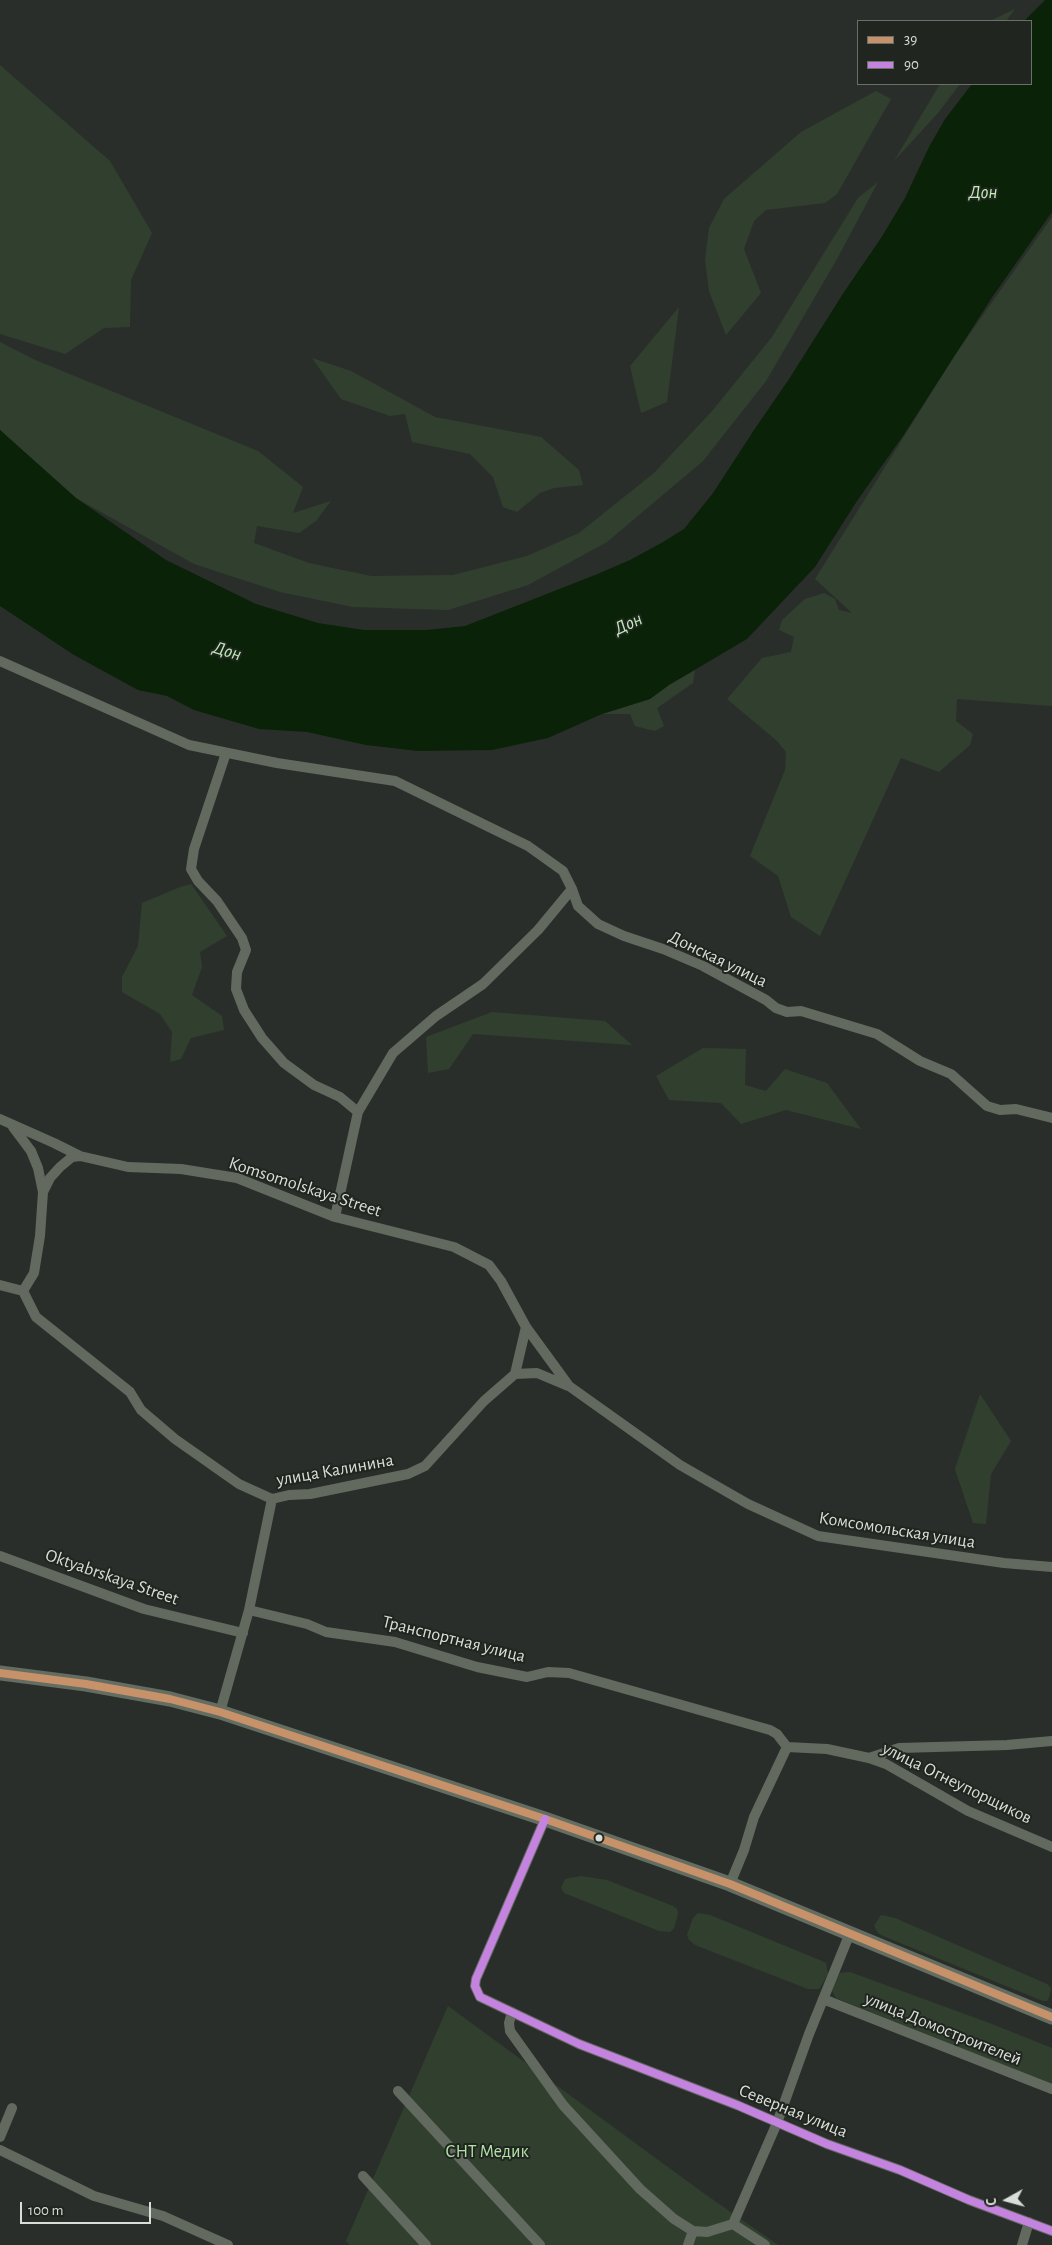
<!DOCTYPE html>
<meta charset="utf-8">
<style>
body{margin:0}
#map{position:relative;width:1052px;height:2245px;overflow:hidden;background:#2a2e2a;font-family:"Alegreya Sans",sans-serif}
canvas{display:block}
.legend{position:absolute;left:857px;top:20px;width:175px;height:65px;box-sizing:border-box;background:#20261f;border:1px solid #6a7069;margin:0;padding:6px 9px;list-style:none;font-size:15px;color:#daded9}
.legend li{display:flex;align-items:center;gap:10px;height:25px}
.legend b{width:25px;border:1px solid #6a7069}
.north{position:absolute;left:982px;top:2175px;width:50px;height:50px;-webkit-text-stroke:4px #20261f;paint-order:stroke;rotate:263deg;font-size:14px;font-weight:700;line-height:20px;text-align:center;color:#daded9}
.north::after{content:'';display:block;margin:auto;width:18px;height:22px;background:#daded9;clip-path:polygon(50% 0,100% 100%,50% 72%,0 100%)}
.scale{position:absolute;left:20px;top:2202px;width:131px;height:22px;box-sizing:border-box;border:2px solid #daded9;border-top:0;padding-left:6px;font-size:15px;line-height:18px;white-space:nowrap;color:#daded9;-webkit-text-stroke:4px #20261f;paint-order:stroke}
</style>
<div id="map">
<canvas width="1052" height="2245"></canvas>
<ul class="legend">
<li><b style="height:6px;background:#c7916a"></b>39</li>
<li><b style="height:6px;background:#c483df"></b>90</li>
</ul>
<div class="north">С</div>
<div class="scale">100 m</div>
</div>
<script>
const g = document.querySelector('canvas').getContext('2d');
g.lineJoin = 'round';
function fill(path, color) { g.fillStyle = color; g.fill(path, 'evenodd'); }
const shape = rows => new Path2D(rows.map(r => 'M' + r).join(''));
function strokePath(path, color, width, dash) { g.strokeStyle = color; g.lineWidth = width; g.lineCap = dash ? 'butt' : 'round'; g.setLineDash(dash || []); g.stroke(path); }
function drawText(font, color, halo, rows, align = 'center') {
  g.font = font + ' "Alegreya Sans",sans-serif'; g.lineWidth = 4; g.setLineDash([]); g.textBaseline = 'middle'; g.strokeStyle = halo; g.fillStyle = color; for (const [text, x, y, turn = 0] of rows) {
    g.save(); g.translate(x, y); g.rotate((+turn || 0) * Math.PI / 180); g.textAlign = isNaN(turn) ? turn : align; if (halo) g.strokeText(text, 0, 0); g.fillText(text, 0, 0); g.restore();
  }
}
fill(shape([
 [1015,9,1006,21,991,21,992,20],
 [0,65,110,161,152,233,131,280,130,327,104,328,65,354,0,334],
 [940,84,960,84,938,113,894,161],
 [876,91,891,99,837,194,825,203,766,210,754,221,744,249,761,293,726,335,709,291,705,259,709,228,724,199,801,132],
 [878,182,837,259,766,381,703,461,607,542,528,585,448,610,353,607,280,592,194,564,76,498,0,430,0,342,33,359,258,451,303,487,293,513,331,501,316,521,299,533,257,526,254,543,309,563,371,576,453,575,527,556,579,533,654,473,713,410,772,337,858,198],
 [1052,217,1052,706,957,699,956,721,973,734,970,745,939,772,901,758,820,936,791,917,778,876,750,856,785,770,786,752,777,741,727,699,762,658,791,652,794,637,779,630,782,620,805,599,824,593,835,599,839,610,852,613,815,579,955,355],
 [679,307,667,402,641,413,630,366],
 [312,358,351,371,435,417,541,437,579,470,583,485,554,488,540,493,517,512,503,507,493,477,470,454,412,442,405,414,390,416,341,399],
 [695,670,693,683,657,708,664,726,655,731,635,726,630,714,602,714,650,699,669,685],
 [191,884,227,936,200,952,202,967,192,995,222,1016,224,1030,191,1038,181,1059,170,1062,172,1032,160,1014,122,992,122,977,138,946,142,903,180,887],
 [492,1012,605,1021,632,1045,473,1034,449,1069,428,1073,426,1037],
 [703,1048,746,1049,745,1085,766,1091,785,1069,827,1083,861,1129,786,1110,741,1124,721,1103,669,1100,656,1076],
 [980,1394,1011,1441,991,1474,986,1524,973,1523,955,1469],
 [581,1876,607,1880,673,1906,677,1909,678,1914,674,1928,670,1932,659,1931,564,1893,561,1888,565,1879],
 [698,1913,710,1915,822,1961,826,1963,828,1974,823,1983,819,1989,808,1989,695,1945,689,1940,687,1935,693,1918],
 [881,1915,895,1918,1047,1984,1051,1988,1049,1998,1047,2001,1043,2001,883,1936,878,1933,874,1926],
 [850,1972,992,2024,1052,2048,1052,2085,836,1998,832,1991,837,1977,840,1973],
 [448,2006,702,2192,778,2245,350,2245,346,2241]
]), '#31402e');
fill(shape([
 [1045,0,1052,0,1052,212,993,296,903,436,857,501,815,567,747,639,669,685,650,699,602,714,548,738,492,750,418,751,366,745,307,732,259,729,194,710,167,696,138,690,74,655,0,606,0,430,76,498,166,560,256,604,318,623,364,630,427,630,465,626,595,575,630,560,663,542,684,529,713,493,754,430,789,379,844,292,881,238,905,198,929,147,945,119,972,84,1031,84,1031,21,1024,21]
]), '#0a2207');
strokePath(shape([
 [0,661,189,745,277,763,395,781,528,846,563,871,572,889,578,906,598,924,624,936,663,949,703,966,766,1000,776,1008,787,1012,801,1011,877,1034,920,1061,951,1074,987,1106,1000,1110,1016,1109,1052,1118],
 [226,753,194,849,191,869,198,881,217,901,242,938,246,950,237,972,236,989,244,1010,262,1038,284,1063,314,1085,340,1097,358,1112],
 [0,1119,54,1143,80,1156,128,1167,181,1169,237,1178,335,1217,454,1247,489,1265,501,1281,526,1327,569,1386,680,1465,748,1504,818,1536,1004,1563,1052,1567],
 [43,1192,50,1178,60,1167,72,1157,80,1156],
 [335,1217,358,1112,393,1053,436,1016,483,984,538,930,572,889],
 [0,1285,23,1291,34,1273,40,1236,43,1192,38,1168,31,1151,13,1127],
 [23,1291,36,1317,130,1392,141,1410,175,1439,239,1484,272,1499,289,1495,310,1494,408,1474,425,1466,484,1401,515,1374,537,1373,568,1386],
 [515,1374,526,1327],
 [0,1556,144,1609,243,1633],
 [249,1610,307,1624,326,1632,395,1642,477,1667,527,1677,548,1672,569,1673,770,1730,777,1734,787,1747],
 [220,1712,249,1610,272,1499],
 [787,1747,827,1749,869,1758,886,1764,968,1811,1052,1847],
 [869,1758,899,1748,1007,1745,1052,1741],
 [545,1819,476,1979,475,1986,480,1997,579,2044,737,2105,827,2144,900,2170,969,2200,1052,2231],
 [730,1884,744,1850,754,1817,787,1747],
 [823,1999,1052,2089],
 [512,2012,509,2023,510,2031,563,2105,640,2189,674,2219,693,2231,707,2232,733,2224,765,2245],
 [398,2091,540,2245],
 [0,2137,12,2108],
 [0,2150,94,2196,163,2216,228,2245],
 [363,2176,426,2245],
 [733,2224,777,2123,809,2034,850,1933],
 [688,2245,693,2231],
 [1022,2245,1029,2222]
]), '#626a60', 10);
strokePath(shape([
 [0,1673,86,1684,170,1699,220,1712,545,1819,730,1884,1052,2017]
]), '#636d61', 15);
strokePath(shape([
 [0,1673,86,1684,170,1699,220,1712,545,1819,730,1884,1052,2017]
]), '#c7916a', 8);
strokePath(shape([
 [545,1819,476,1979,475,1986,480,1997,579,2044,737,2105,827,2144,900,2170,969,2200,1052,2231]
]), '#c483df', 8);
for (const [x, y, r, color] of [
 [599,1838,4.5,"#daded9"]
]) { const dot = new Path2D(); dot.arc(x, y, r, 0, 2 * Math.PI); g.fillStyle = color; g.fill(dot); strokePath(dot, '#20261f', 2); }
drawText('18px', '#daded9', '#20261f', [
 ["Донская улица",718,959,26],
 ["Komsomolskaya Street",305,1187,18],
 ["улица Калинина",335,1470,-10],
 ["Комсомольская улица",897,1530,9],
 ["Oktyabrskaya Street",112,1577,19],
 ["Транспортная улица",454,1639,14],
 ["улица Огнеупорщиков",957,1783,26],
 ["улица Домостроителей",943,2029,22],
 ["Северная улица",793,2111,22]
]);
drawText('18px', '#b1e1a8', '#20261f', [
 ["СНТ Медик",487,2152]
]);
drawText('italic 19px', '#beefb5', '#20261f', [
 ["Дон",983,192],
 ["Дон",628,624,-25],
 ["Дон",227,651,17]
]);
</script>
